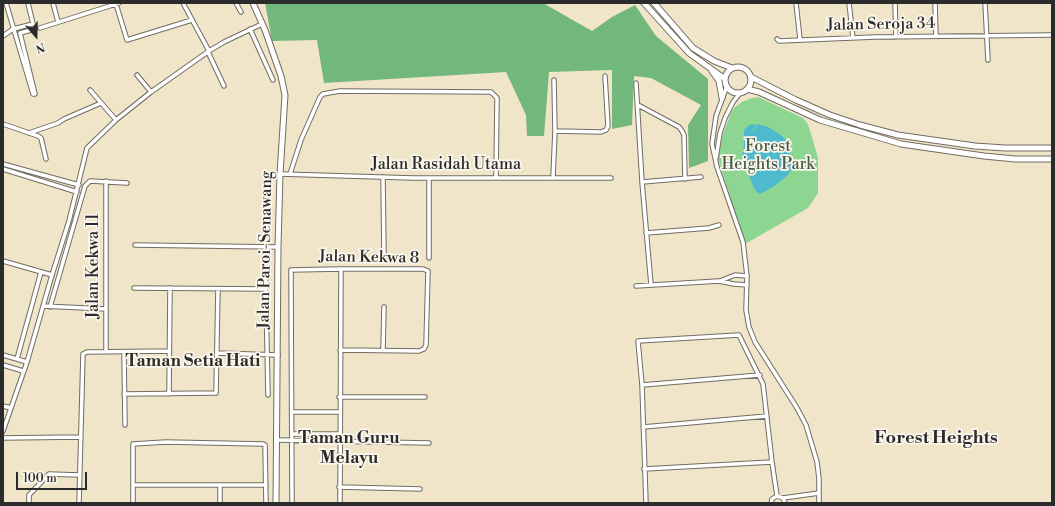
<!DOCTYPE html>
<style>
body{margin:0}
#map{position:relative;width:1055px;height:506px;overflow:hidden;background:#f1e5c9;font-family:"Libre Bodoni",serif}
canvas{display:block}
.frame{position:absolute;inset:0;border:4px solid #2b2b2b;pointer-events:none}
.north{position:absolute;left:16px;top:16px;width:40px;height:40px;-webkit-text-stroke:3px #fbf7ec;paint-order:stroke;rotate:160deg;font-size:11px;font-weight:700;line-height:16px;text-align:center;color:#2b2b2b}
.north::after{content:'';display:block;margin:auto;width:14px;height:18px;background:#2b2b2b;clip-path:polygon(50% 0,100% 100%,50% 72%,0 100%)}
.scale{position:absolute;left:16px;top:472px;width:71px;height:18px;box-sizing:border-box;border:2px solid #2b2b2b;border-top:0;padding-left:5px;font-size:12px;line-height:14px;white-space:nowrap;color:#2b2b2b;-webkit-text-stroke:3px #fbf7ec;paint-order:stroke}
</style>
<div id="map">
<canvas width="1055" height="506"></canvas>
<div class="frame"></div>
<div class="north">N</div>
<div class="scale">100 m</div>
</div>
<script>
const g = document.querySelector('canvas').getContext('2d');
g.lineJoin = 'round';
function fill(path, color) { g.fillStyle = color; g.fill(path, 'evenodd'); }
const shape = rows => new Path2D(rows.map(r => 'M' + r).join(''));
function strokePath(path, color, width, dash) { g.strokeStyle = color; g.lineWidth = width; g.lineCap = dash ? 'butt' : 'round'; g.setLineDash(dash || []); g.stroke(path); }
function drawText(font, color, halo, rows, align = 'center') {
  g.font = font + ' "Libre Bodoni",serif'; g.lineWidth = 3.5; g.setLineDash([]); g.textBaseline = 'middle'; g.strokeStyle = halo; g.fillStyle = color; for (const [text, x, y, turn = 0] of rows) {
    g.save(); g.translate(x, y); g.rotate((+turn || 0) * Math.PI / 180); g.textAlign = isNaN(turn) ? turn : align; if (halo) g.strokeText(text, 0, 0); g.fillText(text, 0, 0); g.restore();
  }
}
fill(shape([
 [758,97,803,118,808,124,818,158,818,193,808,208,745,244,718,159,723,134,731,113,735,107,742,102,749,99]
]), '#8dd691');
fill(shape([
 [265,3,543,3,592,31,612,17,635,5,656,36,708,79,708,161,689,168,688,125,701,105,651,78,634,76,632,125,612,129,612,70,549,72,544,136,527,136,526,115,506,72,324,83,317,40,272,41]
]), '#72b77b');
fill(shape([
 [756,124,753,131,754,131,757,124,761,125,768,127,781,135,785,139,791,155,792,164,791,170,788,175,773,187,760,194,757,192,754,188,743,161,742,156,744,145,744,130,749,125]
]), '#4fb9cd');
const street = shape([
 [6,3,33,94,35,94,20,33,35,29],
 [53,3,58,22],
 [183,3,209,51],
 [236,3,241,12],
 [796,3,800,39],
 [849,3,853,38],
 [895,3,896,37],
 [935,3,936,36],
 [985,3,988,60],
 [116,4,127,40,192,20],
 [40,28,119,3],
 [250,29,273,80],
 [3,36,13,29,33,24,28,3],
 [777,39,779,41,875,37,1052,35],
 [208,52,224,86],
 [137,75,151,92],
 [636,83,642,182,651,285],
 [727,86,716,116,712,144,717,167,743,242,747,276,746,310,749,327,755,342,797,408,806,425,817,462,819,479,819,503],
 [90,90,116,120],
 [638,105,679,127,682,131,684,135,685,179],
 [3,124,38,136,41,138,46,159],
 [555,131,601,132,606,130,608,126,605,76],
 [29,133,58,123,64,119,101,103],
 [716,158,720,133,725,118,733,102,741,92],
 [3,164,79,185],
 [3,169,77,192],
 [280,174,413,178,611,178],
 [290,174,301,140,320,97,323,94,340,91,491,92,497,98,496,178],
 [383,177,384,256],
 [553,177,555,131,554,80],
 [429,178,429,258],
 [106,181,106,352],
 [642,182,701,177],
 [646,233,709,228,719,225],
 [135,245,278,247],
 [265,247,268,395],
 [3,261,52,275],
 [720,281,735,275,747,276],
 [636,286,719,281,734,284,747,285],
 [134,288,266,289],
 [43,306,106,309],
 [50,307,85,186,90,181,127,183],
 [383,350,384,307],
 [124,352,125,425],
 [217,353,278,355],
 [3,355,27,362],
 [17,359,41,272],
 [3,365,23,371],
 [642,385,760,375],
 [124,394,216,393,218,289],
 [169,394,170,288],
 [339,397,425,397],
 [3,406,11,408],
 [292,412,339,412],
 [643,427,767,416],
 [3,431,27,362,52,275,69,221,87,148,116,120,151,92,209,51,224,42,262,24],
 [292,434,340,434],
 [3,438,81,437],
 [277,440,429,443],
 [644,469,772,462],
 [133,485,266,485],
 [339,487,420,489],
 [783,498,819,493],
 [29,503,29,495,49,474,79,475],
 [79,503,83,354,87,352,169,351],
 [133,503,133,444,166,442,263,444,265,445,266,503],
 [220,503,220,485],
 [292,503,291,270,341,269,423,269,428,271,426,345,424,349,419,351,340,350],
 [340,503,341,269],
 [646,503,642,385,638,341,739,335,763,384,772,462,777,496],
 [771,503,772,499,777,496,783,498,785,503]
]);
const secondary = shape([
 [253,3,265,30,281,76,285,95,280,174,278,247,276,503],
 [644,3,689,53,725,79],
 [654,3,693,48,714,61,732,68],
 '725 80a13 13 0 1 1 26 0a13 13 0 1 1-26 0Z',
 [712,71,719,81,722,98],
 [751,77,796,100,830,115,860,125,898,135,975,146,1005,148,1052,148],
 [747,89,759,92,820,120,901,144,984,156,1015,159,1052,159]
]);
strokePath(street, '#706c62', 5.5);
strokePath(secondary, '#706c62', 7);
strokePath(street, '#fff', 3.5);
strokePath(secondary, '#fff', 5);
drawText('16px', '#2b2b2b', '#fbf7ec', [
 ["Jalan Seroja 34",881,25,-1],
 ["Jalan Rasidah Utama",446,165],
 ["Jalan Paroi-Senawang",266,250,-89],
 ["Jalan Kekwa 8",369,258,1],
 ["Jalan Kekwa 11",94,266,-90]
]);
drawText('16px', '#485e4a', '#fbf7ec', [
 ["Forest",768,147],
 ["Heights Park",768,165]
]);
drawText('bold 17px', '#2b2b2b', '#fbf7ec', [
 ["Taman Setia Hati",193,362],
 ["Taman Guru",349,439],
 ["Melayu",349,459]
]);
drawText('bold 18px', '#2b2b2b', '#fbf7ec', [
 ["Forest Heights",936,439]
]);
</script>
